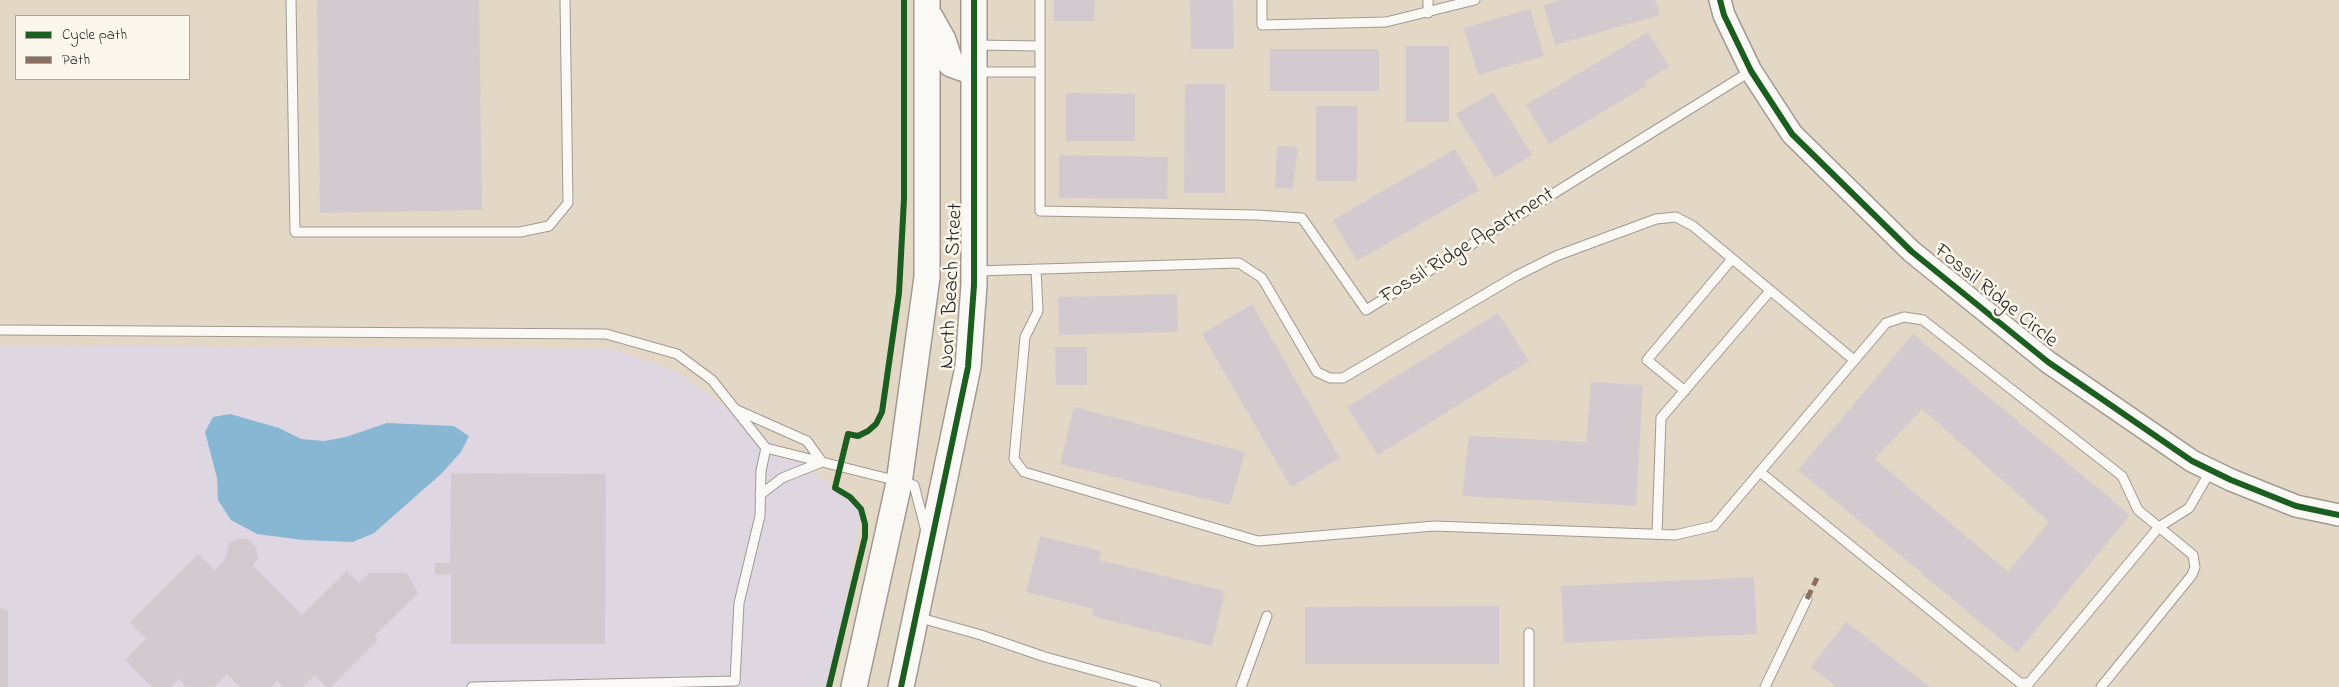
<!DOCTYPE html>
<style>
body{margin:0}
#map{position:relative;width:2339px;height:687px;overflow:hidden;background:#e3d8c6;font-family:"Indie Flower",sans-serif}
canvas{display:block}
.legend{position:absolute;left:15px;top:15px;width:175px;height:65px;box-sizing:border-box;background:#fbf7ec;border:1px solid #a8a59f;margin:0;padding:6px 9px;list-style:none;font-size:15px;color:#2b2b2b}
.legend li{display:flex;align-items:center;gap:10px;height:25px}
.legend b{width:25px;border:1px solid #a8a59f}
</style>
<div id="map">
<canvas width="2339" height="687"></canvas>
<ul class="legend">
<li><b style="height:6px;background:#1b5e20"></b>Cycle path</li>
<li><b style="height:6px;background:#8d6e63"></b>Path</li>
</ul>
</div>
<script>
const g = document.querySelector('canvas').getContext('2d');
g.lineJoin = 'round';
function fill(path, color) { g.fillStyle = color; g.fill(path, 'evenodd'); }
const shape = rows => new Path2D(rows.map(r => 'M' + r).join(''));
function strokePath(path, color, width, dash) { g.strokeStyle = color; g.lineWidth = width; g.lineCap = dash ? 'butt' : 'round'; g.setLineDash(dash || []); g.stroke(path); }
function drawText(font, color, halo, rows, align = 'center') {
  g.font = font + ' "Indie Flower",sans-serif'; g.lineWidth = 5; g.setLineDash([]); g.textBaseline = 'middle'; g.strokeStyle = halo; g.fillStyle = color; for (const [text, x, y, turn = 0] of rows) {
    g.save(); g.translate(x, y); g.rotate((+turn || 0) * Math.PI / 180); g.textAlign = isNaN(turn) ? turn : align; if (halo) g.strokeText(text, 0, 0); g.fillText(text, 0, 0); g.restore();
  }
}
fill(shape([
 [0,345,612,349,680,373,862,508,831,687,0,687]
]), '#ded7e1');
fill(shape([
 [230,414,279,428,301,439,324,441,346,437,387,423,454,426,469,436,461,452,441,474,374,533,353,542,303,540,257,534,231,520,218,500,217,478,205,432,213,417]
]), '#88b7d3');
fill(shape([
 [317,0,479,0,482,210,320,213],
 [1054,0,1095,0,1094,21,1054,21],
 [1190,0,1233,0,1234,49,1191,49],
 [1562,0,1655,0,1660,15,1555,45,1544,5],
 [1530,9,1544,56,1478,75,1464,28],
 [1648,32,1669,67,1644,82,1646,86,1549,144,1526,105],
 [1406,46,1449,46,1449,122,1406,122],
 [1270,49,1379,49,1379,91,1270,91],
 [1185,84,1225,84,1225,193,1184,193],
 [1493,92,1532,155,1495,178,1456,114],
 [1066,93,1135,94,1135,141,1066,141],
 [1316,106,1358,106,1357,181,1316,181],
 [1277,146,1298,147,1293,189,1275,188],
 [1455,149,1479,190,1357,261,1333,220],
 [1059,155,1168,157,1167,199,1059,198],
 [1177,294,1178,332,1059,335,1058,297],
 [1252,304,1340,458,1291,487,1202,334],
 [1498,313,1529,361,1378,455,1347,407],
 [1913,334,2130,515,2017,653,1798,470],
 [1922,409,2049,522,2008,572,1875,459],
 [1055,347,1087,347,1087,385,1056,385],
 [1591,382,1643,385,1636,506,1462,496,1469,436,1586,442],
 [1074,407,1245,452,1230,505,1060,464],
 [451,473,606,474,605,644,451,644,451,575,435,575,435,563,450,563],
 [1040,536,1101,551,1099,560,1225,591,1212,646,1092,616,1093,609,1026,592],
 [240,538,248,539,256,547,258,558,253,566,302,615,347,571,359,583,369,573,407,573,418,593,374,636,378,640,331,687,327,687,315,675,303,687,283,687,277,681,271,687,240,687,227,674,214,687,186,687,179,679,171,687,152,687,125,660,146,639,130,622,198,554,215,570,225,560,229,543],
 [1754,577,1757,634,1564,643,1561,586],
 [1499,606,1499,664,1305,664,1305,607],
 [0,608,8,611,8,687,0,687],
 [1846,622,1930,687,1836,687,1811,667]
]), '#d3cad0');
const service = shape([
 [291,0,295,232,520,232,549,226,568,203,565,0],
 [1040,0,1040,211,1257,215,1302,218,1366,310,1751,71],
 [1262,0,1262,25,1386,22,1475,0],
 [1428,0,1428,13],
 [975,45,1040,46],
 [976,72,1040,72],
 [1036,269,1038,311,1025,337,1014,459,1024,472,1258,541,1434,526,1675,535,1714,526,1886,323,1904,317,1923,320,2122,476,2138,510,2193,555,2195,567,2192,575,2101,687],
 [976,271,1239,263,1262,278,1317,372,1330,378,1343,378,1516,276,1556,256,1656,219,1676,217,1693,226,1854,360],
 [0,330,606,334,677,354,712,380,766,448,914,485,926,531],
 [1685,391,1647,360,1732,259],
 [735,409,807,441,822,462,782,478,760,495],
 [1760,472,2020,683,2029,683,2159,527,2189,508,2211,470],
 [1657,534,1661,418,1770,291],
 [917,617,981,635,1045,657,1156,687],
 [1529,633,1529,687],
 [472,687,735,681,739,603,760,516,761,471,766,448],
 [1241,687,1267,616],
 [1765,687,1807,599]
]);
const tertiary = shape([
 [1720,0,1724,15,1751,71,1792,134,1911,251,2048,362,2192,461,2231,480,2296,506,2339,515]
]);
const secondary = shape([
 [930,17,943,40,951,64,973,72],
 [854,687,899,483,927,277,927,0],
 [901,687,968,367,974,285,974,0]
]);
strokePath(service, '#a09a90', 11);
strokePath(tertiary, '#a09a90', 24);
strokePath(secondary, '#a09a90', 28);
strokePath(service, '#fbf9f6', 9);
strokePath(tertiary, '#fbf9f6', 21);
strokePath(secondary, '#fbf9f6', 25);
strokePath(shape([
 [1807,599,1817,578]
]), '#8d6e63', 5, [10, 5]);
strokePath(shape([
 [1720,0,1724,15,1751,71,1792,134,1911,251,2048,362,2192,461,2231,480,2296,506,2339,515],
 [829,687,865,537,865,524,861,509,850,497,835,488,848,434,858,436,868,431,876,424,882,412,899,293,904,199,904,0],
 [901,687,968,367,974,285,974,0]
]), '#1b5e20', 6);
drawText('21px', '#2b2b2b', '#fbf7ec', [
 ["Fossil Ridge Apartment",1468,247,-32],
 ["North Beach Street",953,286,-87],
 ["Fossil Ridge Circle",1995,297,39]
]);
</script>
